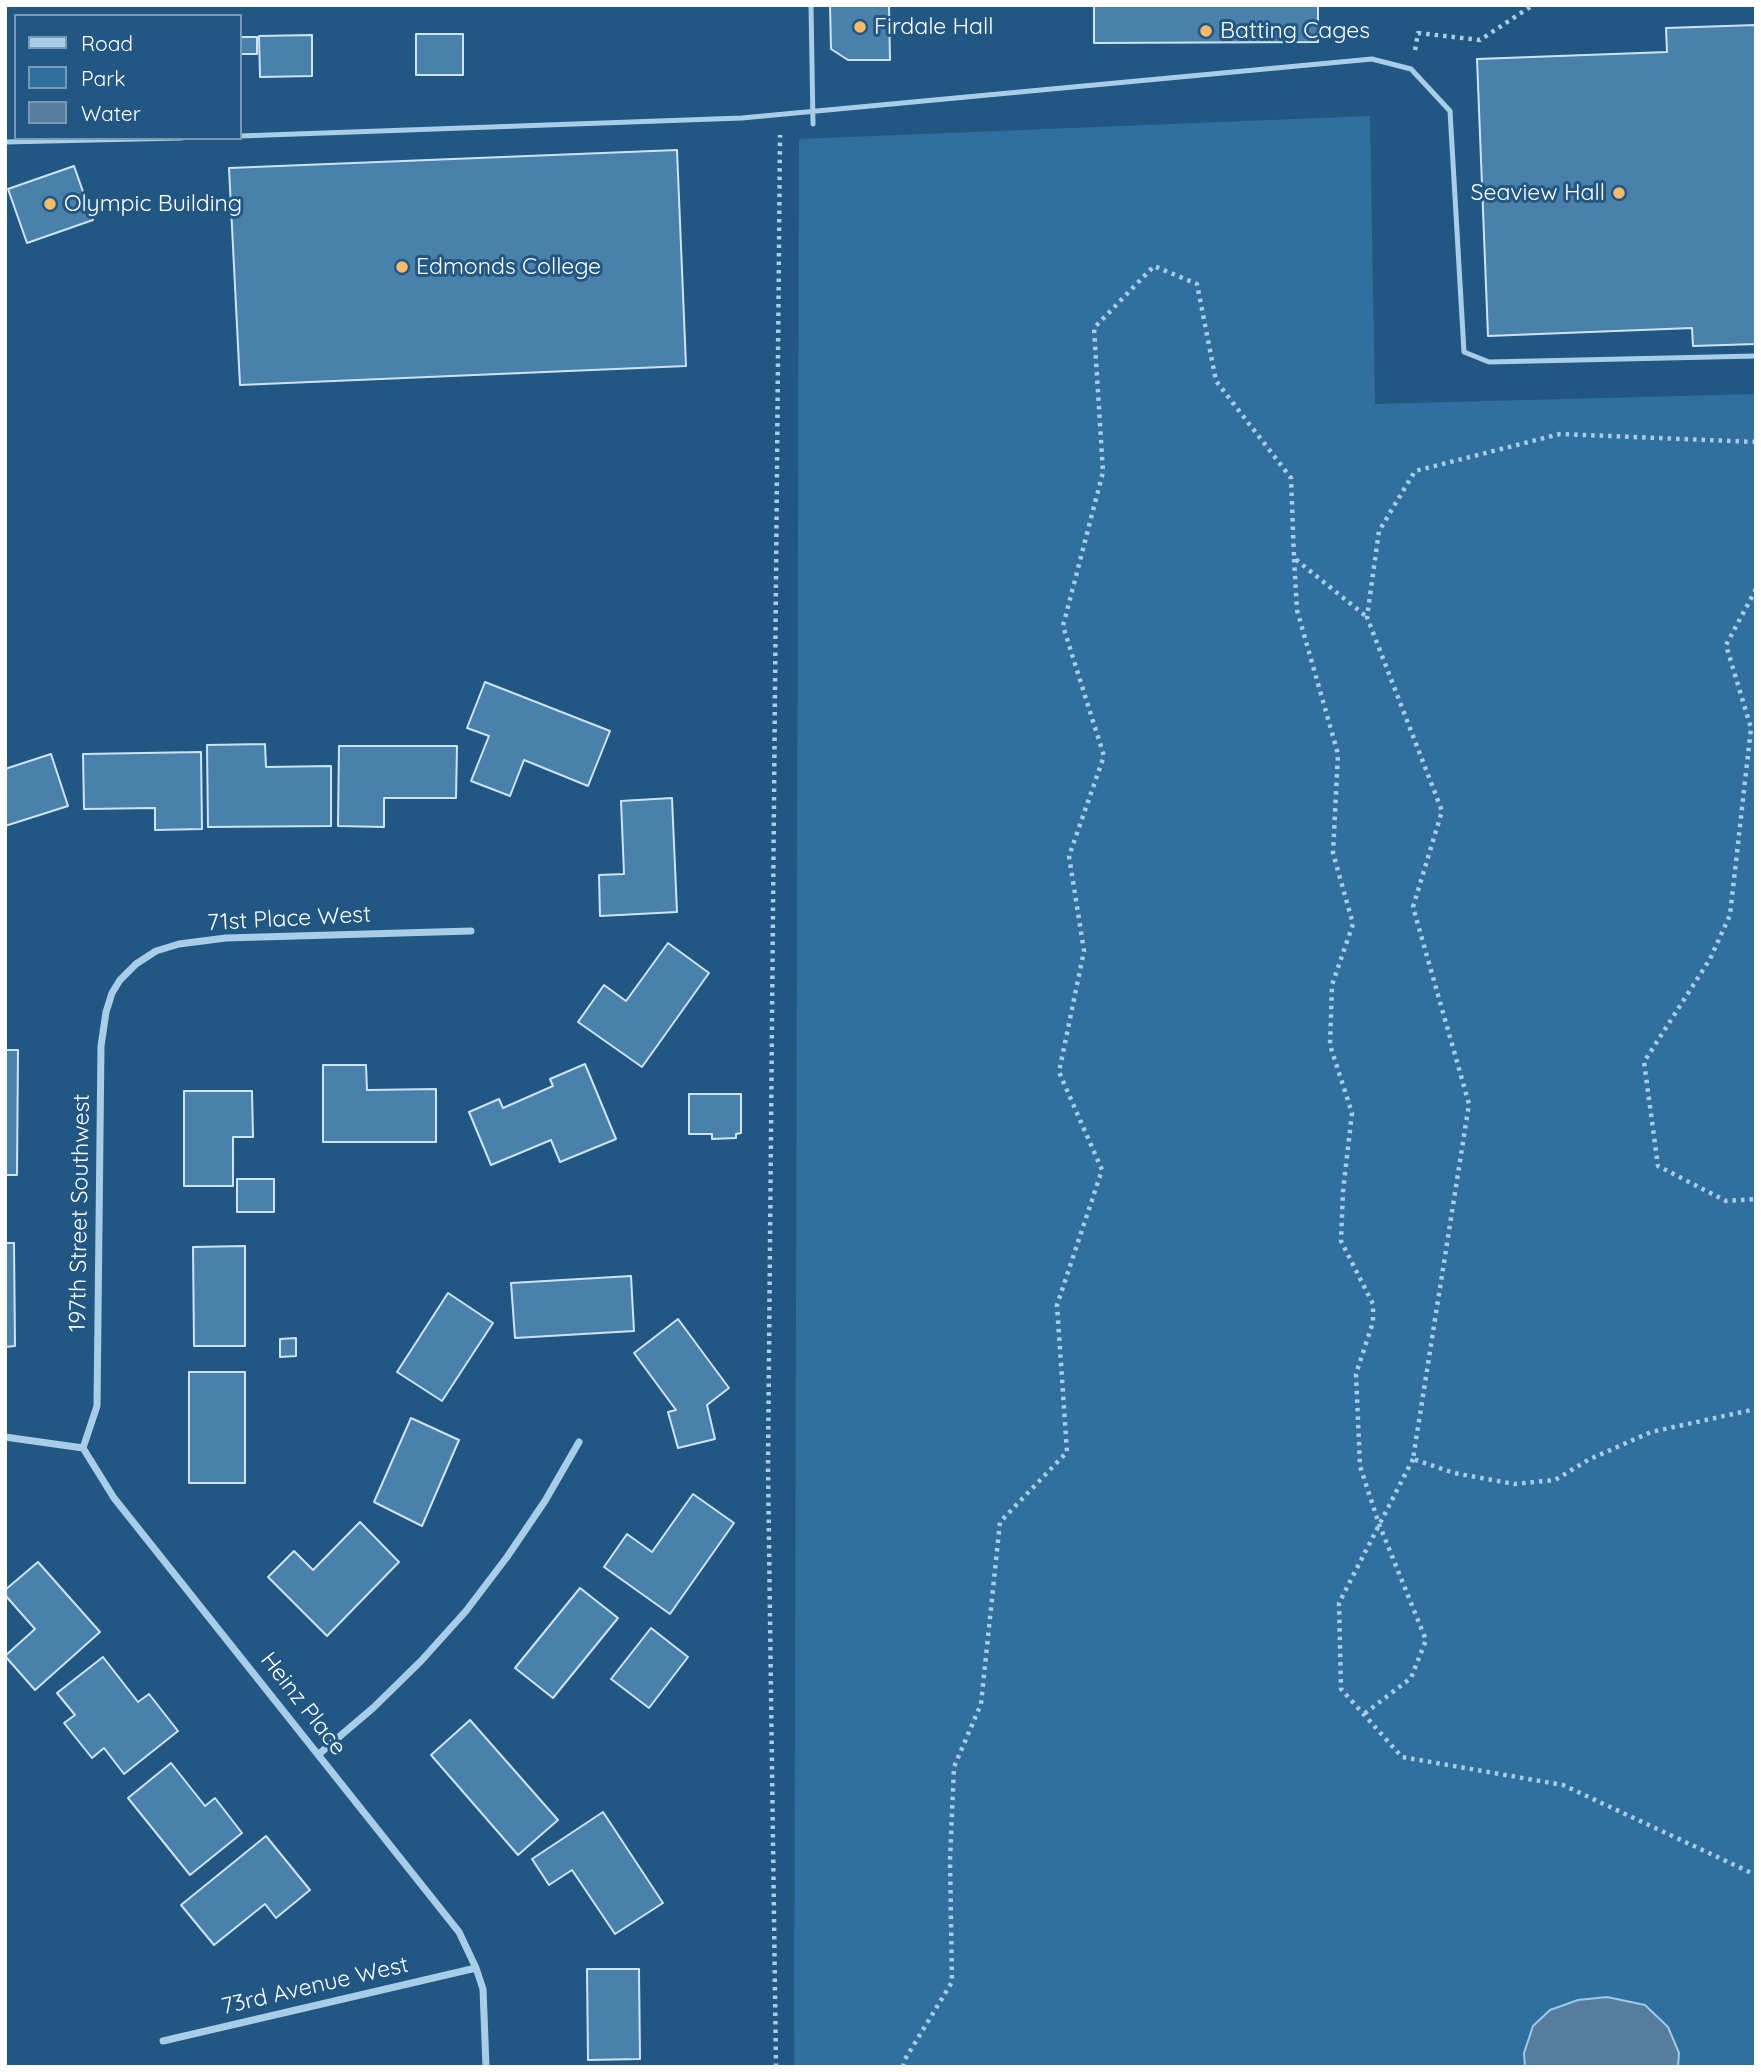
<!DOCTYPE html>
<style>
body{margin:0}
#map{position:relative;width:1761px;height:2072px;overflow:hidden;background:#215782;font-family:Quicksand,sans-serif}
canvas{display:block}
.frame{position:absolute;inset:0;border:7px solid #fff;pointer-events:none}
.legend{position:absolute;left:14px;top:14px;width:228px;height:126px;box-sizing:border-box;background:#215782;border:2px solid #7a9ab4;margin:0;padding:9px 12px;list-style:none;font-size:21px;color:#fff}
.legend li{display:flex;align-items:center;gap:14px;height:35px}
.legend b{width:35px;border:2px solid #7a9ab4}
</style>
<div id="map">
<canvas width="1761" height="2072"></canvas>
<div class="frame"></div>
<ul class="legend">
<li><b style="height:9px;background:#a8cde8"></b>Road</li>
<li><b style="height:19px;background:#31709e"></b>Park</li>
<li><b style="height:19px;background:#567d9b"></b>Water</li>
</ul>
</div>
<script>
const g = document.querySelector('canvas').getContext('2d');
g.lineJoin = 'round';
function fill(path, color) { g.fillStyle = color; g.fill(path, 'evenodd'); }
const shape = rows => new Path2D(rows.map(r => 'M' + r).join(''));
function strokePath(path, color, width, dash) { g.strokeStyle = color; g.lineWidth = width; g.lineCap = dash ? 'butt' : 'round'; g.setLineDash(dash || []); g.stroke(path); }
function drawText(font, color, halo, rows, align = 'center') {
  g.font = font + ' Quicksand,sans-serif'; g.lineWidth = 6; g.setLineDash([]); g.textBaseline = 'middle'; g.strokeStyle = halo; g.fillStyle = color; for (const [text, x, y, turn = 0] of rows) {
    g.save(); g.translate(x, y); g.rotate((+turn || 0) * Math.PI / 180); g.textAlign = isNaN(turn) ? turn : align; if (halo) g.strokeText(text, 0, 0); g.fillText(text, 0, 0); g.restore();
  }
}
fill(shape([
 [1370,116,1375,404,1756,394,1756,2067,794,2067,799,139]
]), '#31709e');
const water = shape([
 [1607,1997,1645,2005,1668,2027,1679,2053,1678,2067,1525,2067,1524,2053,1533,2026,1550,2010,1578,2000,1607,1997]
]);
fill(water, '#567d9b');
strokePath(water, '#9cc9e9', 2);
const building = shape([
 [830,5,889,5,890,60,848,60,831,49,830,5],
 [1094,5,1318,5,1318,42,1094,43,1094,5],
 [1756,25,1756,344,1693,346,1692,328,1488,336,1477,59,1667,52,1666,28,1756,25],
 [416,34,463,34,463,75,416,75,416,34],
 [312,35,312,76,260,77,259,36,312,35],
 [240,37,257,37,257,54,240,54,240,37],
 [677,150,686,366,240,385,229,168,677,150],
 [74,166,93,220,27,243,8,189,74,166],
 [485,682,610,731,588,786,524,760,510,796,471,781,489,736,467,728,485,682],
 [265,744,266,767,331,766,331,826,208,827,207,745,265,744],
 [339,746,457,746,456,798,384,798,384,827,338,826,339,746],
 [201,752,202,829,155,830,155,808,84,809,83,754,201,752],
 [51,754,68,806,5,826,5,769,51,754],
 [672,798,677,912,600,916,599,875,624,874,621,801,672,798],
 [668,943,709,973,642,1067,578,1022,604,985,626,1001,668,943],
 [5,1050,18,1050,17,1175,5,1175,5,1050],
 [585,1064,616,1139,560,1162,551,1140,491,1165,469,1112,499,1099,503,1108,553,1086,550,1079,585,1064],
 [323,1065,366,1065,367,1090,436,1089,436,1142,323,1142,323,1065],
 [184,1091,252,1091,253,1137,233,1137,233,1186,184,1186,184,1091],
 [689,1094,741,1094,741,1133,736,1134,736,1138,712,1139,712,1134,689,1134,689,1094],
 [237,1179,274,1179,274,1212,237,1212,237,1179],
 [5,1243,14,1243,15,1346,5,1347,5,1243],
 [245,1246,245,1346,194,1346,193,1247,245,1246],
 [631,1276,634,1331,515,1338,511,1283,631,1276],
 [448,1293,493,1323,442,1401,397,1372,448,1293],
 [678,1319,729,1388,707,1405,715,1439,678,1448,668,1412,676,1410,634,1353,678,1319],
 [296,1338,296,1356,280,1357,280,1339,296,1338],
 [189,1372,245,1372,245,1483,189,1483,189,1372],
 [411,1418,459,1440,422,1526,374,1502,411,1418],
 [693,1494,734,1523,670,1614,604,1567,627,1534,652,1552,693,1494],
 [360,1522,399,1562,327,1636,268,1577,294,1551,313,1570,360,1522],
 [38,1562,100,1632,35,1690,5,1656,35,1629,5,1595,5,1590,38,1562],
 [580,1588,618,1618,553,1698,515,1668,580,1588],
 [651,1628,688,1657,649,1708,611,1679,651,1628],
 [103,1657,138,1702,149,1694,178,1731,124,1774,104,1748,92,1758,64,1723,75,1715,57,1693,103,1657],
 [470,1720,558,1820,518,1855,431,1755,470,1720],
 [171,1763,205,1806,215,1798,242,1833,190,1875,128,1798,171,1763],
 [603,1812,663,1903,615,1934,572,1870,549,1885,532,1859,603,1812],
 [266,1836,310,1890,276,1918,265,1904,214,1945,181,1905,266,1836],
 [587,1969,639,1969,640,2059,588,2060,587,1969]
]);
fill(building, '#4a81ab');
strokePath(building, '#cce4f6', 2);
strokePath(shape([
 [1415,50,1418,33,1480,40,1533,5],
 [1756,442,1560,434,1415,471,1379,531,1367,617,1442,811,1413,907,1469,1104,1413,1459,1454,1473,1514,1484,1555,1480,1588,1460,1651,1432,1756,1409],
 [1294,559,1297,610,1338,754,1333,853,1353,924,1332,985,1330,1045,1352,1113,1343,1191,1341,1241,1373,1304,1373,1322,1356,1374,1360,1466,1379,1524,1426,1640,1411,1678,1364,1714],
 [1756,589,1726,645,1751,728,1730,915,1710,959,1644,1062,1658,1166,1726,1201,1756,1199],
 [1413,1459,1339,1603,1341,1689,1402,1757,1563,1785,1756,1875],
 [776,2067,768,1467,780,135],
 [903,2067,904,2061,952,1982,950,1860,954,1767,981,1704,1000,1522,1067,1452,1057,1305,1102,1170,1059,1072,1084,951,1069,856,1104,756,1063,626,1103,472,1094,328,1154,266,1197,284,1216,381,1291,478,1294,558,1367,617]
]), '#a8cde8', 4.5, [3.5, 5]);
strokePath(shape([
 [811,5,813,124],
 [240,136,742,118,1372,59,1411,69,1450,111,1464,352,1489,362,1756,356],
 [5,142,182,138]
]), '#a8cde8', 5);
strokePath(shape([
 [5,1437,83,1448,114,1498,459,1932,476,1968,483,1989,486,2067],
 [83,1448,97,1406,101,1046,106,1012,112,993,120,980,136,964,156,951,179,944,226,938,471,931],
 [319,1754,373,1708,421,1661,466,1611,507,1557,545,1501,579,1442],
 [163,2041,476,1968]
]), '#a8cde8', 7);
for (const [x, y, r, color] of [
 [860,27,7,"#f5bb69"],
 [1206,31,7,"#f5bb69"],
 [1619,193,7,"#f5bb69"],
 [50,204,7,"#f5bb69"],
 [402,267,7,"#f5bb69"]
]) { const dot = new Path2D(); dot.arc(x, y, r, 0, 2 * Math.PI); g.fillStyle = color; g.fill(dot); strokePath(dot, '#215782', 2.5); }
drawText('23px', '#fff', '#215782', [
 ["Firdale Hall",874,27],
 ["Batting Cages",1220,31],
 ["Seaview Hall",1605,193,"right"],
 ["Olympic Building",64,204],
 ["Edmonds College",416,267]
], 'left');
drawText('23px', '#fff', '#215782', [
 ["71st Place West",289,919,-3],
 ["197th Street Southwest",80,1213,-89],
 ["Heinz Place",303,1704,52],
 ["73rd Avenue West",315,1986,-13]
]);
</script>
